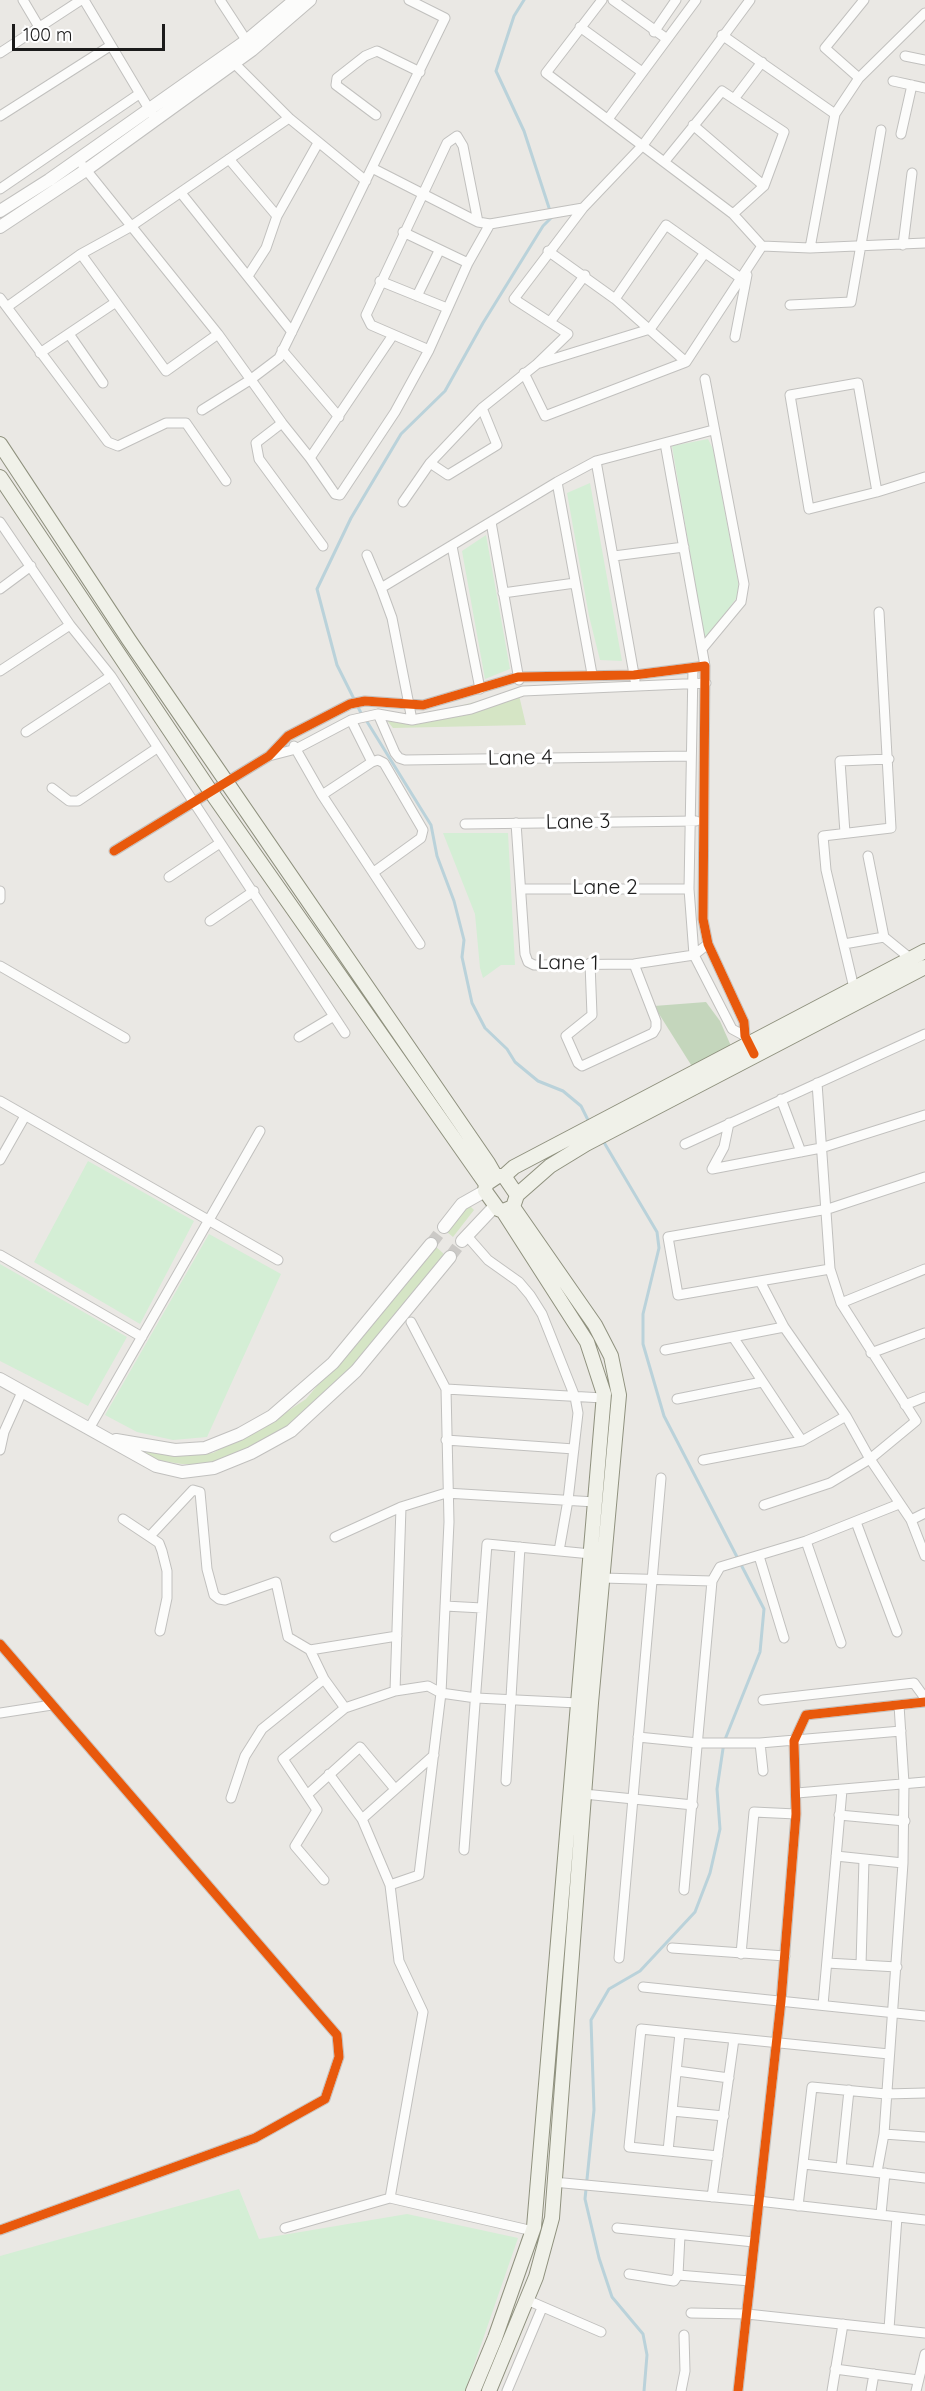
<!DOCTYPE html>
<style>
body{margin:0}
#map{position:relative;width:925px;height:2391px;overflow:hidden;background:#eae8e4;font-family:Quicksand,sans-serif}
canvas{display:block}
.scale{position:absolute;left:12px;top:24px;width:153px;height:27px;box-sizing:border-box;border:3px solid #1b1b1b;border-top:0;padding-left:8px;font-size:18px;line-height:21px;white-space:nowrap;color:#1b1b1b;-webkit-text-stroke:4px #fff;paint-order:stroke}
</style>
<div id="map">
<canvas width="925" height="2391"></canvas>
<div class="scale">100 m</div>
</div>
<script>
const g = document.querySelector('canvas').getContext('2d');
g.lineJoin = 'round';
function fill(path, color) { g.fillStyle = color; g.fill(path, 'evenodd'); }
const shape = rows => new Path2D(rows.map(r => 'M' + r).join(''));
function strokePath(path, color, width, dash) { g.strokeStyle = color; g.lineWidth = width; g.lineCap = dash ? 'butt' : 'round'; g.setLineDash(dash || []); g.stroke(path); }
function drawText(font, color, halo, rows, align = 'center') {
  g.font = font + ' Quicksand,sans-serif'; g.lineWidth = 6; g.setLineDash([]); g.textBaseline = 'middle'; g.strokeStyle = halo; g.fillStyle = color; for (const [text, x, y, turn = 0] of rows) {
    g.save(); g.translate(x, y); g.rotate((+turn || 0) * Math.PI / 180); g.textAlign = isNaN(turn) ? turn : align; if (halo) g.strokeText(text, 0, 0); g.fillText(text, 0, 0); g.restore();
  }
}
fill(shape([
 [518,691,526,725,393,728,385,718,412,718],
 [470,1206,474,1210,453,1237,447,1232,460,1213],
 [435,1246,444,1254,346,1375,315,1405,287,1426,232,1456,207,1464,182,1464,156,1460,130,1446,190,1455,213,1453,279,1417,306,1399]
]), '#d5e5c5');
fill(shape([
 [706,1002,720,1021,731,1046,693,1068,654,1006]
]), '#c4d6bc');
fill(shape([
 [708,439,713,449,740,593,705,642,672,446],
 [590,483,622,661,600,660,589,616,567,493],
 [486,535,510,669,485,679,462,551],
 [443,833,508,833,515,965,501,965,483,978,480,968,475,914],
 [88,1161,194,1221,140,1324,34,1262],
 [209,1234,281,1274,207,1437,173,1440,137,1432,105,1415],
 [0,1264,127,1337,88,1406,0,1361],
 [239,2189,259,2239,407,2214,518,2238,465,2391,0,2391,0,2256]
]), '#d4eed5');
strokePath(shape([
 [362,715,337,665,317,589,351,518,401,434,445,391,483,323,543,226,552,217,524,131,496,71,514,16,524,0],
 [366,720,431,825,437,856,454,901,464,940,462,957,472,1003,485,1028,507,1049,515,1062,538,1081,563,1091,581,1106,589,1122],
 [602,1139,657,1232,659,1248,643,1314,643,1344,664,1416,764,1609,760,1652,724,1742,717,1789,720,1829,710,1873,695,1912,640,1971,609,1989,591,2020,594,2110,585,2199,599,2258,612,2297,643,2334,647,2355,644,2391]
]), '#bad2da', 3);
strokePath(shape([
 [431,1244,444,1227],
 [450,1257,462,1241]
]), '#cbc9c6', 12, [12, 6]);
const minor = shape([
 [23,0,39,27],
 [84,0,152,114],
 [220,0,250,46],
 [602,0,546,73,733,214,762,246,810,248,925,243],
 [613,0,667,39],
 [580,27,642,72],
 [654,32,676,0],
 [722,35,835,114],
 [0,53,81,0],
 [905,56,925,60],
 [234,63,289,118,366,181],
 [859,78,925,13],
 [893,81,925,88],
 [734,99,762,62],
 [376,115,336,85,337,78,365,56,377,51,420,72],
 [0,116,110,46],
 [608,119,696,0],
 [693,125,764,186],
 [901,134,912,85],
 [229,159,277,216],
 [665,161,722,91,784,132,764,186,733,214],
 [83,166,218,334,282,423],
 [374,169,478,222,490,224,583,208],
 [0,189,139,94],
 [181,193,292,332],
 [403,232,468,263],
 [903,245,912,173],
 [810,248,835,114,859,78,825,48,864,0],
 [548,251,615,299,686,362],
 [81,254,166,371,218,334],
 [248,276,266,248,277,216,318,143],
 [380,281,447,308],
 [417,296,439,251],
 [0,298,108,442,118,446,166,423,186,423,226,481],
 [615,299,666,225,742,279],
 [790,305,851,302,881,130],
 [7,307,81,254,130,227,289,118],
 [550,322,585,275],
 [69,334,103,383],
 [735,337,747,275],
 [282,350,339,417],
 [429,350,371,325,366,315,447,143,457,136,463,146,478,222],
 [40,353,116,302],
 [540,363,650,329,704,254],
 [524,373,545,416,686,362,762,246],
 [202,410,250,380,279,358,445,18,409,0],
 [665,443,705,666],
 [310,458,335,494,340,495,395,412,429,350,468,263,490,224],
 [596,461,635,680],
 [430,463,448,475,497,445,482,408],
 [557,482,592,674],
 [877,492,858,383,790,395,809,509,877,492,925,477],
 [403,502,430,463,482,408,537,364,568,334,514,299,583,208,643,145,750,0],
 [0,522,70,625,111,676,345,1033],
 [491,522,519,680],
 [323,546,259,459,256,443,282,423,310,458,393,335],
 [452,546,480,689],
 [367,555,381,588],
 [614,556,684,547],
 [0,589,31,566],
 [503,593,575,583],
 [702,649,741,602,744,584,705,379],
 [693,668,689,889,694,955,732,1029,745,1036],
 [0,671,70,625],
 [378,714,395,753,399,758,405,760,691,756],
 [351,720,372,762,378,760,384,763,423,830,421,838,374,872],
 [412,720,392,618,381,588,557,482,596,461,713,430],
 [26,732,111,676],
 [294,746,322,795,420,944],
 [269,756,296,749,351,720,378,714,412,720,471,709,523,691,706,683],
 [52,788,69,801,78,801,157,748],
 [322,795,372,762],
 [516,823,525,954,528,962,534,965,634,964,694,955,708,944],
 [465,824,696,821],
 [845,833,840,761,889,759],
 [114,851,269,756,288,736,350,704,365,701,423,705,518,677,634,675,705,666,703,919,708,944,744,1022,745,1036,750,1047],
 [868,856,884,937],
 [169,877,220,843],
 [521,889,689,889],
 [0,891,0,899],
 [210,921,254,891],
 [844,944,884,937,911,959],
 [590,963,592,1015,566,1036,578,1063,582,1066,653,1033,656,1028,656,1021,634,964],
 [0,966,125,1038],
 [854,988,826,870,823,836,891,828,879,612],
 [299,1037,334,1016],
 [781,1099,801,1152],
 [0,1101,278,1260],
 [729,1123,724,1147,712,1169,821,1148,925,1115],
 [685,1144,925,1034],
 [0,1160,25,1116],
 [467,1236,488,1260,519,1282,530,1295,542,1314,575,1397,578,1413,568,1500,559,1551],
 [0,1255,142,1337],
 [830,1269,678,1295,668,1237,828,1209,925,1177],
 [760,1281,784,1327,846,1416,870,1459,911,1520,925,1556],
 [841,1303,925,1269],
 [733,1337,802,1441],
 [665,1350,784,1327],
 [871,1353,925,1333],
 [446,1389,603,1398],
 [677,1399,762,1382],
 [905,1405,925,1397],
 [90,1427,260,1131],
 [446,1440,574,1449],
 [0,1450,4,1432,22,1392],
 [703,1460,802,1441,846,1416],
 [764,1505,830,1483,870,1459,916,1421,841,1303,830,1269,817,1083],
 [123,1519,159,1543,162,1551,167,1571,167,1598,160,1631],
 [911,1520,925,1513],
 [856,1522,897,1632],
 [150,1536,193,1490,200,1492,207,1569,214,1595,219,1599,225,1600,276,1582,288,1637,310,1650,324,1679,345,1708],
 [335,1537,401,1507],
 [806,1541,841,1643],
 [759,1556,784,1638],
 [602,1578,712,1581],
 [445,1606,482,1608],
 [0,1644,337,2035,339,2057,325,2099,255,2138,0,2230],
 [310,1650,397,1636],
 [395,1691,401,1507,446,1493,595,1502],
 [763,1700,914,1683,925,1698],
 [0,1713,52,1705],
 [638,1737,698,1743,760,1743,901,1731],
 [760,1743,763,1771],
 [329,1774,362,1819,390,1885,399,1961,423,2012,390,2198],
 [506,1781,520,1547],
 [797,1793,925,1782],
 [308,1794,360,1747,395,1789],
 [584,1794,693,1805],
 [231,1798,245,1756,262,1729,324,1679],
 [839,1815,905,1821],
 [362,1819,434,1755],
 [464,1850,487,1544,591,1554],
 [836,1856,903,1863],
 [324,1880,295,1846,317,1810,283,1759,345,1708,395,1691,428,1686,441,1693,476,1698,578,1703],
 [390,1885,419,1875,441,1693,449,1522,446,1389,411,1322],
 [684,1890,712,1581,720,1567,806,1541,899,1504],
 [672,1948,785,1956],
 [741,1954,754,1812,796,1814],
 [619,1958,661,1478],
 [827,1963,897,1967],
 [861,1965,864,1859],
 [643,1987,925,2016],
 [823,2005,842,1790],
 [677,2071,729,2078],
 [672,2111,724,2116],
 [884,2134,925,2137],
 [668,2151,680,2033],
 [718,2156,629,2147,641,2029,889,2054],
 [804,2164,925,2178],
 [841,2168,849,2090],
 [877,2172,884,2134,903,1863,904,1783,899,1705],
 [553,2182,758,2201,925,2220],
 [712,2197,734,2039],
 [798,2206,812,2087,886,2094,925,2093],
 [881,2214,885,2173],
 [285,2228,390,2198,533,2231],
 [617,2228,754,2242],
 [629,2274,674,2281,678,2275,680,2235],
 [678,2275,750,2281],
 [527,2300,601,2332],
 [691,2313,747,2314,925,2333],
 [889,2329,897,2217],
 [835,2369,918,2380],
 [507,2391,542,2308],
 [681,2391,685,2371,684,2335],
 [738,2391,781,2001,796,1814,794,1741,806,1715,925,1702],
 [832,2391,843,2324],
 [871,2391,874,2374],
 [916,2391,925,2354]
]);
const tertiary = shape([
 [0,211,49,180,246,41,295,0],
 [0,227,86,170,252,50,310,0],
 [444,1227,462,1204,485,1191],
 [462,1241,495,1206],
 [0,1379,156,1466,182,1472,214,1468,251,1453,291,1431,356,1371,450,1257],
 [116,1440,175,1450,205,1448,240,1434,272,1416,333,1363,431,1244]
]);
const secondary = shape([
 [0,444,129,640,488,1163,496,1177],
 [0,477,211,792,486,1184],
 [498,1176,504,1176,517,1195,513,1207,503,1211,498,1209,485,1191,486,1184,498,1176],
 [504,1176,514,1167,925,951],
 [517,1195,550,1166,586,1144,925,967],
 [473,2391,495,2338,534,2227,604,1394,587,1342,503,1211],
 [489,2391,536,2277,552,2218,591,1703,619,1395,611,1356,595,1325,513,1207]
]);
strokePath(minor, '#c1c0be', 11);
strokePath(tertiary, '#c1c0be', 14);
strokePath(secondary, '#8f917e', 16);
strokePath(minor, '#fcfcfb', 9);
strokePath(tertiary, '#fcfcfb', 12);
strokePath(secondary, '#f0f1e9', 14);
strokePath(shape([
 [114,851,269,756,288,736,350,704,365,701,423,705,518,677,634,675,705,666,703,919,708,944,744,1022,745,1036,754,1054],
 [0,1644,337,2035,339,2057,325,2099,255,2138,0,2230],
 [738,2391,781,2001,796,1814,794,1741,806,1715,925,1702]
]), '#e8590c', 9);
drawText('21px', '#1b1b1b', '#fff', [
 ["Lane 4",520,758,-1],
 ["Lane 3",578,822,-1],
 ["Lane 2",605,888],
 ["Lane 1",568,963,1]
]);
</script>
